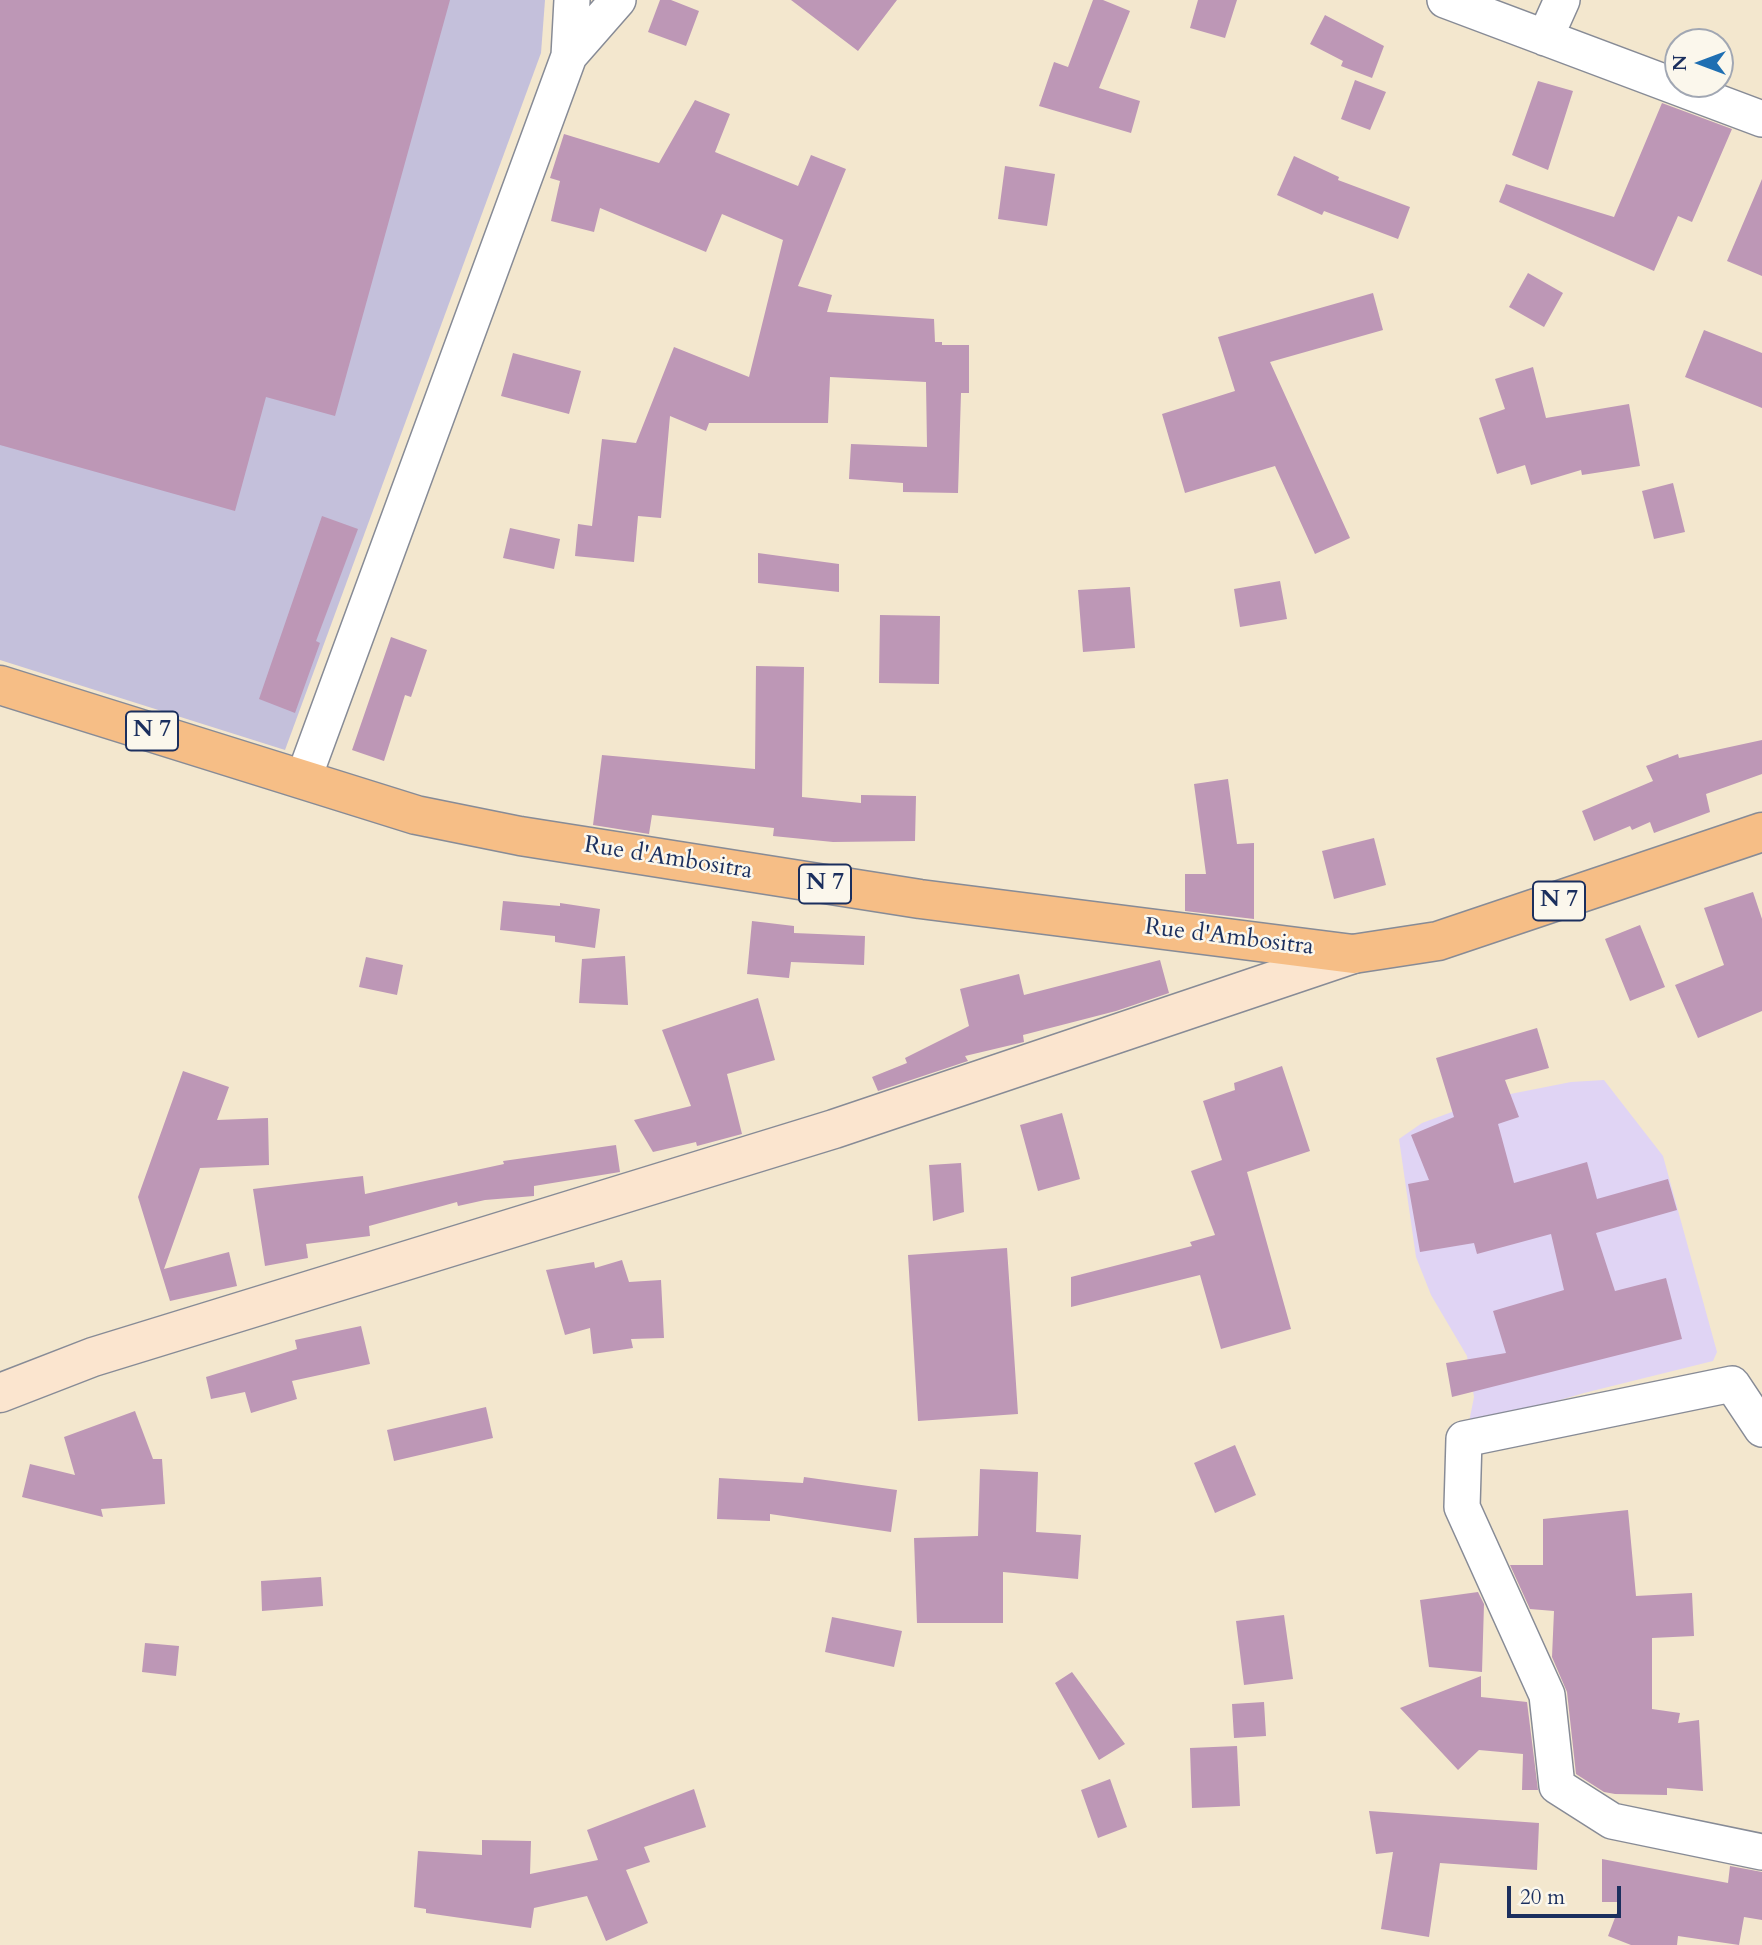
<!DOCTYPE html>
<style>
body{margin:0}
#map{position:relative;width:1762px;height:1945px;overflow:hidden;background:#f3e7ce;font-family:Cardo,serif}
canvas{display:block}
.north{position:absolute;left:1664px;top:28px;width:70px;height:70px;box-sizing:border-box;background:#fbf7ec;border:2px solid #a1a7b3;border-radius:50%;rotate:270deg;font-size:19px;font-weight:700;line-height:28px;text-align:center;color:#1b2f5e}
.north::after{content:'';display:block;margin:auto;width:24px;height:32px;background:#1f6fb2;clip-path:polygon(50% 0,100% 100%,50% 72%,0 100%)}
.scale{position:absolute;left:1507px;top:1886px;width:114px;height:32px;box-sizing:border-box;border:4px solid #1b2f5e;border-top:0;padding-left:9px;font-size:21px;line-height:24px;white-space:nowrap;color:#1b2f5e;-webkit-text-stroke:5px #fbf7ec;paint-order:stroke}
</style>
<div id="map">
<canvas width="1762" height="1945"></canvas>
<div class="north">N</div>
<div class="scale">20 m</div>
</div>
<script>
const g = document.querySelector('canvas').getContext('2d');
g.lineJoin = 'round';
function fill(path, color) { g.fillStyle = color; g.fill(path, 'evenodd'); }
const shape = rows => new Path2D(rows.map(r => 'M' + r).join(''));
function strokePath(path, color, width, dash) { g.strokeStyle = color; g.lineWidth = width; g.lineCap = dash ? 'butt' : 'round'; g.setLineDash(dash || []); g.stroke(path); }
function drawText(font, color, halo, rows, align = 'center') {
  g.font = font + ' Cardo,serif'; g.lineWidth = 5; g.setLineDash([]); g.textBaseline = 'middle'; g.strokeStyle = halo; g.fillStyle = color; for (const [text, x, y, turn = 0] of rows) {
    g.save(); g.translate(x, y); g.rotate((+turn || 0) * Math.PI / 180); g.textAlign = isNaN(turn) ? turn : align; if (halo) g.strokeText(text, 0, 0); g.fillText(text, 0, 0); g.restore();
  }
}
fill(shape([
 [1604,1080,1663,1156,1717,1352,1713,1361,1584,1393,1468,1427,1474,1397,1467,1356,1431,1295,1416,1257,1399,1139,1422,1123,1490,1098,1571,1082]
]), '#e0d4f4');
fill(shape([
 [0,0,545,0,541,53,285,750,0,660]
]), '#c4c0db');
fill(shape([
 [0,0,450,0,335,416,266,397,235,511,0,445],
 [660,0,671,0,699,11,686,46,648,32],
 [791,0,897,0,858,51],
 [1093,0,1103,0,1130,11,1099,88,1140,101,1131,133,1039,106,1054,62,1068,67],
 [1198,0,1237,0,1225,38,1190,28],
 [1325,15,1384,46,1372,78,1341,66,1343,61,1310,44],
 [1355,80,1386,92,1370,130,1341,119],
 [1538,81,1573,91,1548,170,1512,155],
 [695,100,730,114,715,152,798,186,811,155,846,169,798,286,832,295,827,312,934,319,935,342,942,342,942,345,969,345,969,393,961,393,958,493,903,492,903,483,849,479,851,444,927,447,926,382,830,377,828,423,709,423,706,431,670,416,661,518,638,516,634,562,575,556,578,524,592,526,602,439,636,443,674,347,749,377,783,240,722,214,706,252,600,208,594,232,551,221,560,181,550,178,564,134,659,163],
 [1662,103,1732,129,1692,222,1678,216,1654,271,1499,202,1506,184,1614,217],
 [1294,156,1339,177,1338,180,1410,207,1398,239,1324,211,1322,215,1277,195],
 [1005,166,1055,174,1047,226,998,219],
 [1762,179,1762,276,1727,261],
 [1528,273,1563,293,1544,327,1509,307],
 [1373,293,1383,330,1270,362,1350,538,1315,554,1275,466,1185,493,1162,414,1235,391,1218,337],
 [1704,330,1762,353,1762,408,1685,377],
 [513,353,581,371,569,414,501,396],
 [1533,367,1546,418,1629,404,1640,466,1582,475,1581,470,1531,485,1525,465,1497,474,1479,418,1505,409,1495,379],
 [1673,483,1685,532,1654,539,1642,491],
 [322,516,358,529,316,641,320,643,295,713,259,699],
 [510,528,560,539,554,569,503,558],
 [758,553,839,564,839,592,758,583],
 [1280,581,1287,619,1240,627,1234,589],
 [1130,587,1135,648,1083,652,1078,590],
 [880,615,940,616,939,684,879,683],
 [391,637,427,650,411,697,405,695,384,761,352,750],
 [756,666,804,667,802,797,861,803,861,795,916,796,915,841,833,842,773,836,774,828,652,815,649,834,593,825,602,755,755,769],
 [1762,740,1762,774,1706,794,1710,812,1654,833,1650,822,1632,830,1630,826,1594,841,1582,811,1653,781,1646,766,1678,754,1679,758],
 [1228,779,1237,844,1254,843,1254,919,1185,911,1185,874,1206,874,1194,784],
 [1374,838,1386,885,1334,899,1322,851],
 [1753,892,1762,919,1762,1011,1698,1038,1675,985,1724,965,1704,908],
 [503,901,560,906,560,903,600,909,595,948,555,942,555,936,500,930],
 [752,921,794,926,794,933,865,936,864,965,791,962,789,978,747,974],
 [1640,925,1665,987,1630,1001,1605,939],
 [625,956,628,1005,579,1003,582,959],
 [366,957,403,965,397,995,359,987],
 [1160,960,1169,993,1116,1011,1023,1035,1024,1042,965,1056,968,1061,878,1091,872,1077,907,1063,905,1058,969,1026,960,989,1019,974,1024,995],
 [758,998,775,1060,727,1074,742,1134,697,1146,696,1142,653,1152,634,1120,691,1106,662,1030],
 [1537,1028,1549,1068,1505,1080,1519,1117,1498,1124,1514,1183,1587,1162,1597,1199,1668,1179,1677,1210,1596,1233,1615,1291,1666,1278,1682,1339,1452,1397,1446,1363,1506,1353,1493,1311,1564,1290,1551,1234,1477,1254,1474,1243,1420,1252,1408,1184,1429,1180,1411,1135,1454,1117,1436,1058],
 [1282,1066,1310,1151,1247,1172,1291,1329,1221,1349,1200,1275,1071,1307,1071,1277,1192,1246,1190,1242,1215,1235,1191,1171,1222,1160,1203,1101,1235,1090,1234,1083],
 [183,1071,229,1087,217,1120,268,1118,269,1165,200,1168,164,1269,229,1252,237,1286,170,1301,138,1197],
 [1062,1113,1080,1179,1038,1191,1020,1125],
 [616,1145,620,1172,534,1186,534,1196,485,1200,458,1206,457,1202,369,1226,370,1236,306,1244,308,1258,265,1266,253,1189,363,1176,365,1194,504,1164,503,1161],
 [961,1163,964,1212,933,1221,929,1165],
 [1007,1248,1018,1414,918,1421,908,1255],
 [622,1260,629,1282,661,1280,664,1338,631,1339,633,1348,593,1354,590,1328,565,1335,546,1270,594,1262,595,1268],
 [361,1326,370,1364,292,1381,297,1399,251,1413,245,1392,211,1399,206,1377,297,1349,295,1340],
 [486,1407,493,1438,394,1461,387,1430],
 [135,1411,153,1459,162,1459,165,1504,101,1509,103,1517,22,1497,30,1464,75,1475,64,1437],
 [1235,1445,1256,1495,1215,1513,1194,1463],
 [980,1469,1038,1472,1036,1532,1081,1535,1078,1579,1003,1572,1003,1623,917,1623,914,1538,978,1536],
 [804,1477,897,1490,891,1532,770,1514,770,1521,717,1519,719,1478,803,1483],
 [1628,1510,1636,1596,1692,1593,1694,1636,1652,1638,1652,1709,1680,1713,1678,1723,1699,1720,1703,1791,1667,1788,1667,1795,1615,1794,1604,1792,1576,1774,1567,1692,1552,1657,1554,1611,1530,1609,1510,1565,1543,1565,1543,1519],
 [321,1577,323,1606,262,1611,261,1581],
 [1478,1592,1484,1604,1482,1672,1429,1667,1420,1600],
 [1284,1615,1293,1679,1244,1685,1236,1621],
 [832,1617,902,1631,894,1667,825,1652],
 [145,1643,179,1646,176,1676,142,1672],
 [1072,1672,1125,1744,1099,1760,1055,1683],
 [1481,1676,1481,1697,1527,1702,1538,1790,1522,1790,1523,1754,1479,1750,1458,1770,1400,1708],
 [1264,1702,1266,1736,1234,1738,1232,1704],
 [1237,1746,1240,1806,1192,1808,1190,1748],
 [1110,1779,1127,1827,1098,1838,1081,1790],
 [694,1789,706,1827,644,1847,650,1862,626,1870,648,1923,606,1941,587,1896,534,1908,531,1928,426,1913,426,1909,414,1907,418,1851,482,1855,482,1840,531,1841,530,1874,598,1860,587,1830],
 [1369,1811,1539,1823,1537,1870,1440,1863,1429,1937,1381,1929,1393,1852,1376,1854],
 [1602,1859,1728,1883,1730,1866,1762,1872,1762,1920,1744,1917,1739,1945,1678,1936,1677,1945,1631,1945,1608,1936,1621,1902,1602,1902]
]), '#bd97b6');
const street = shape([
 [1445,0,1762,119],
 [1545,38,1562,0],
 [569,56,618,0],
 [304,777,569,56,572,0],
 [1762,1429,1732,1384,1464,1439,1462,1507,1547,1695,1557,1786,1612,1821,1762,1852]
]);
const secondary = shape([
 [0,1393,93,1357,834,1129,1353,954]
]);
const primary = shape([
 [0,685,416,815,520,836,920,899,1353,954,1438,941,1762,832]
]);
strokePath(street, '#878b96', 38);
strokePath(secondary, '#878b96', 41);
strokePath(primary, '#878b96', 41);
strokePath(street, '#fff', 35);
strokePath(secondary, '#fbe5cf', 38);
strokePath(primary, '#f6be86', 38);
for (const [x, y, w] of [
 [152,731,52],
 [825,884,52],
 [1559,901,52]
]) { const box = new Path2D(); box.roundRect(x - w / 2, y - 19.5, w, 39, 5); g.fillStyle = '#fbf7ec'; g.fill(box); strokePath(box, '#1b2f5e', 2); }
drawText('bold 23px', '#1b2f5e', null, [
 ["N 7",152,731],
 ["N 7",825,884],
 ["N 7",1559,901]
]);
drawText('24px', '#1b2f5e', '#fbf7ec', [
 ["Rue d'Ambositra",668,859,9],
 ["Rue d'Ambositra",1229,938,7]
]);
</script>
